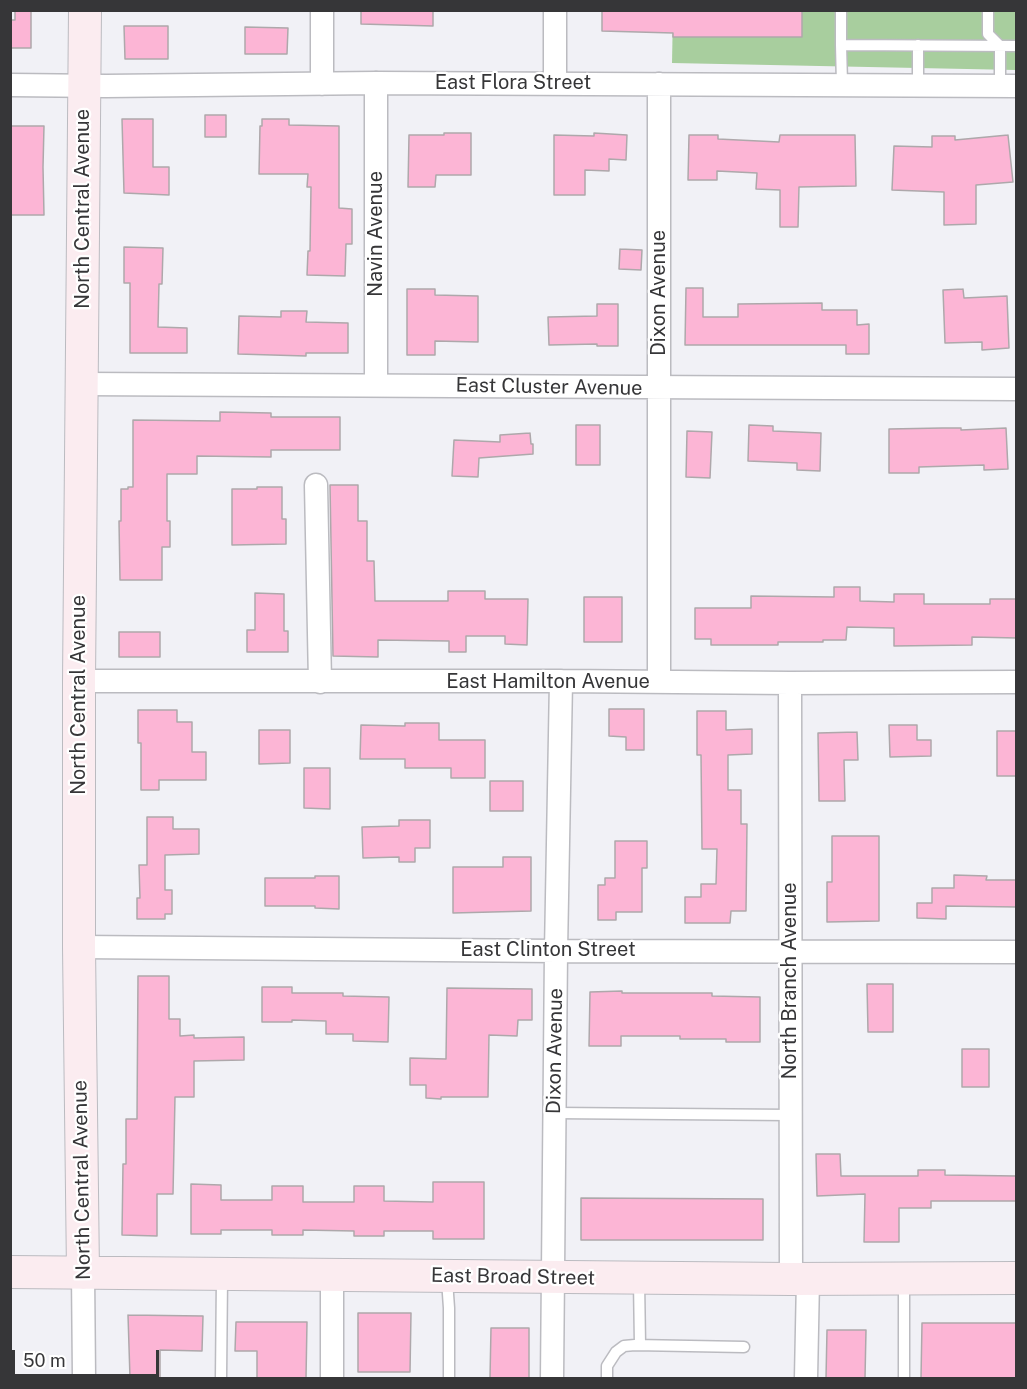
<!DOCTYPE html>
<style>
body{margin:0}
#map{position:relative;width:1027px;height:1389px;overflow:hidden;background:#f1f1f6;font-family:"Public Sans",sans-serif}
canvas{display:block}
.frame{position:absolute;inset:0;border:12px solid #363638;pointer-events:none}
.scale{position:absolute;left:12px;top:1350px;width:147px;height:27px;box-sizing:border-box;border:3px solid #363638;border-top:0;padding-left:8px;font-size:18px;line-height:21px;white-space:nowrap;color:#363638;-webkit-text-stroke:4px #fff;paint-order:stroke}
</style>
<div id="map">
<canvas width="1027" height="1389"></canvas>
<div class="frame"></div>
<div class="scale">50 m</div>
</div>
<script>
const g = document.querySelector('canvas').getContext('2d');
g.lineJoin = 'round';
function fill(path, color) { g.fillStyle = color; g.fill(path, 'evenodd'); }
const shape = rows => new Path2D(rows.map(r => 'M' + r).join(''));
function strokePath(path, color, width, dash) { g.strokeStyle = color; g.lineWidth = width; g.lineCap = dash ? 'butt' : 'round'; g.setLineDash(dash || []); g.stroke(path); }
function drawText(font, color, halo, rows, align = 'center') {
  g.font = font + ' "Public Sans",sans-serif'; g.lineWidth = 4.5; g.setLineDash([]); g.textBaseline = 'middle'; g.strokeStyle = halo; g.fillStyle = color; for (const [text, x, y, turn = 0] of rows) {
    g.save(); g.translate(x, y); g.rotate((+turn || 0) * Math.PI / 180); g.textAlign = isNaN(turn) ? turn : align; if (halo) g.strokeText(text, 0, 0); g.fillText(text, 0, 0); g.restore();
  }
}
fill(shape([
 [673,11,1016,11,1016,70,672,63]
]), '#a8ce9e');
const building = shape([
 [361,10,433,10,433,26,361,24,361,10],
 [602,10,802,10,802,37,673,37,673,33,602,31,602,10],
 [15,11,31,11,31,48,10,48,10,20,15,20,15,11],
 [124,26,168,26,168,59,125,59,124,26],
 [245,27,288,28,287,54,245,54,245,27],
 [205,115,226,115,226,137,205,137,205,115],
 [122,119,153,119,153,167,169,167,169,195,124,193,122,119],
 [262,119,289,119,289,125,339,126,339,208,352,209,352,244,346,244,345,276,307,275,308,251,310,251,311,187,307,187,308,174,259,174,260,126,262,126,262,119],
 [10,126,44,126,43,167,44,215,10,215,10,126],
 [444,133,471,133,471,175,436,175,435,187,408,187,409,135,444,135,444,133],
 [594,133,627,135,626,160,609,159,609,171,585,170,585,195,554,195,554,135,594,136,594,133],
 [689,135,718,135,718,139,779,142,780,135,855,135,856,186,799,187,798,227,780,227,780,190,756,189,757,173,717,171,717,180,688,180,689,135],
 [1008,135,1013,182,976,185,976,224,944,225,944,192,892,190,894,146,932,147,932,136,955,136,955,140,1008,135],
 [124,247,163,248,162,284,159,284,158,327,187,328,187,353,130,353,130,283,124,283,124,247],
 [620,249,642,250,641,270,619,269,620,249],
 [686,288,703,288,703,317,738,317,738,304,822,303,822,310,857,310,857,325,869,324,869,354,846,354,846,345,685,345,686,288],
 [407,289,435,289,435,295,478,296,478,342,435,341,435,355,407,355,407,289],
 [963,289,964,298,1007,296,1009,348,982,350,982,342,945,343,943,290,963,289],
 [597,304,618,304,618,346,597,346,597,344,549,345,548,317,597,316,597,304],
 [281,311,307,311,306,322,348,323,348,353,306,353,306,356,238,354,239,316,281,317,281,311],
 [220,412,271,413,271,417,340,417,340,450,271,450,271,457,197,456,197,474,167,474,167,521,170,521,170,547,162,547,162,580,120,580,119,521,121,521,121,489,128,489,128,487,133,487,133,420,220,421,220,412],
 [576,425,600,425,600,465,576,465,576,425],
 [749,425,773,426,773,431,821,433,820,471,797,470,797,463,748,461,749,425],
 [942,428,961,428,961,430,1006,428,1008,469,984,470,984,465,919,467,919,473,889,473,889,429,942,428],
 [687,431,712,432,710,478,686,477,687,431],
 [530,433,531,444,533,444,533,454,479,458,478,477,452,476,454,440,500,442,500,435,530,433],
 [330,485,358,485,358,521,367,521,367,561,374,561,375,601,448,601,448,591,485,591,485,599,528,599,527,645,505,644,505,636,466,636,466,652,449,652,449,641,378,640,378,657,333,656,330,485],
 [257,487,282,487,282,519,286,519,286,544,232,545,232,489,257,489,257,487],
 [834,587,860,587,860,601,894,602,894,594,924,594,924,604,990,604,990,599,1017,599,1017,638,972,637,972,645,894,646,894,628,847,627,846,640,823,640,823,642,778,642,778,645,711,645,711,639,695,639,695,608,751,608,751,596,834,597,834,587],
 [255,593,284,594,284,631,288,631,288,652,247,652,247,630,255,630,255,593],
 [584,597,622,597,622,642,584,642,584,597],
 [119,632,160,632,160,657,119,657,119,632],
 [609,709,644,709,644,750,626,750,626,737,609,736,609,709],
 [138,710,177,710,177,722,192,722,192,752,206,752,206,780,159,780,159,790,141,790,141,743,138,743,138,710],
 [697,711,726,711,726,730,752,729,752,754,728,755,728,790,741,790,741,824,747,824,746,911,731,911,730,923,685,923,685,897,701,897,701,884,716,884,717,849,702,849,701,755,697,755,697,711],
 [405,723,439,723,439,740,485,740,485,778,451,778,451,768,405,768,405,759,360,759,361,725,405,726,405,723],
 [889,725,917,725,917,740,931,740,931,756,890,757,889,725],
 [259,730,290,730,290,763,259,764,259,730],
 [997,731,1017,731,1017,776,997,776,997,731],
 [857,732,858,760,844,760,845,801,819,801,818,733,857,732],
 [304,768,330,768,330,809,304,808,304,768],
 [490,781,523,781,523,811,490,811,490,781],
 [147,817,173,817,173,829,199,829,199,854,165,855,165,890,172,890,172,914,165,914,165,919,137,919,137,898,140,898,139,865,147,865,147,817],
 [399,820,430,820,430,848,415,848,415,862,399,862,399,857,363,858,362,827,399,826,399,820],
 [832,836,879,836,879,921,827,922,827,882,832,882,832,836],
 [615,841,647,841,647,868,642,868,642,912,616,912,616,920,598,920,598,885,605,885,605,878,615,878,615,841],
 [503,857,531,857,531,911,453,913,453,867,503,867,503,857],
 [954,875,987,876,986,880,1017,880,1017,907,946,906,946,919,917,918,917,903,932,903,932,888,954,888,954,875],
 [315,876,339,876,339,909,315,908,315,906,265,906,265,878,315,878,315,876],
 [138,976,169,976,169,1019,180,1019,180,1036,194,1035,194,1038,244,1037,244,1060,194,1061,194,1097,175,1097,173,1194,157,1194,157,1236,122,1235,123,1164,126,1164,126,1119,137,1119,138,976],
 [867,984,893,984,893,1032,868,1032,867,984],
 [262,987,292,987,292,993,343,993,343,996,389,997,388,1042,353,1041,353,1034,326,1034,326,1021,292,1020,292,1022,262,1022,262,987],
 [447,988,532,989,532,1020,518,1020,517,1036,489,1035,488,1097,441,1097,441,1099,426,1098,426,1085,410,1085,410,1058,446,1059,447,988],
 [622,991,622,993,712,993,712,996,760,997,760,1042,726,1042,726,1039,680,1039,680,1036,621,1036,621,1046,589,1046,590,992,622,991],
 [962,1049,989,1049,989,1087,962,1087,962,1049],
 [816,1154,840,1154,841,1176,918,1176,918,1170,945,1170,945,1175,1017,1176,1017,1201,931,1201,931,1208,899,1208,899,1242,864,1242,865,1194,817,1196,816,1154],
 [433,1182,484,1182,484,1239,433,1239,433,1231,384,1231,384,1236,354,1236,354,1231,303,1230,303,1235,272,1235,272,1230,221,1230,221,1234,191,1234,191,1184,221,1185,221,1200,272,1200,272,1186,303,1186,303,1202,354,1202,354,1186,384,1186,384,1201,433,1202,433,1182],
 [581,1198,763,1199,763,1240,581,1240,581,1198],
 [358,1313,411,1313,410,1372,358,1372,358,1313],
 [128,1315,203,1316,202,1351,160,1350,160,1378,130,1378,128,1315],
 [236,1322,307,1322,306,1378,257,1378,257,1351,235,1351,236,1322],
 [922,1323,1017,1323,1017,1378,921,1378,922,1323],
 [491,1328,529,1328,529,1378,490,1378,491,1328],
 [827,1330,866,1330,865,1378,826,1378,827,1330]
]);
fill(building, '#fcb5d5');
strokePath(building, '#aea8ab', 1.5);
const lane = shape([
 [841,10,841,45,1016,46],
 [988,10,988,34,1000,46,1000,86],
 [841,45,842,84],
 [918,45,918,85],
 [554,1113,790,1115],
 [447,1280,449,1308,449,1378],
 [639,1281,640,1345],
 [904,1282,904,1378],
 [221,1378,222,1277],
 [607,1378,607,1366,616,1352,624,1346,635,1345,744,1347]
]);
const street = shape([
 [376,83,376,385],
 [322,84,322,10],
 [555,84,555,10],
 [659,84,659,682],
 [10,85,106,86,376,83,1016,86],
 [81,384,1016,389],
 [316,485,320,682],
 [79,681,561,681,790,683,1016,682],
 [790,683,791,1279],
 [79,947,556,951,1016,952],
 [83,1273,84,1378],
 [332,1275,332,1378],
 [552,1378,556,951,561,681],
 [806,1378,808,1279]
]);
const secondary = shape([
 [10,1272,791,1279,1016,1278],
 [83,1273,79,947,79,681,85,10]
]);
strokePath(lane, '#bbbbc0', 13);
strokePath(street, '#bbbbc0', 25);
strokePath(secondary, '#bbbbc0', 34);
strokePath(lane, '#fff', 10);
strokePath(street, '#fff', 22);
strokePath(secondary, '#fbecf0', 32);
drawText('20px', '#363638', '#fff', [
 ["East Flora Street",513,83],
 ["North Central Avenue",83,209,-90],
 ["Navin Avenue",376,234,-90],
 ["Dixon Avenue",659,293,-90],
 ["East Cluster Avenue",549,387,1],
 ["East Hamilton Avenue",548,682],
 ["North Central Avenue",79,695,-90],
 ["East Clinton Street",548,950],
 ["North Branch Avenue",790,981,-90],
 ["Dixon Avenue",555,1051,-89],
 ["North Central Avenue",82,1180,-91],
 ["East Broad Street",513,1277,1]
]);
</script>
